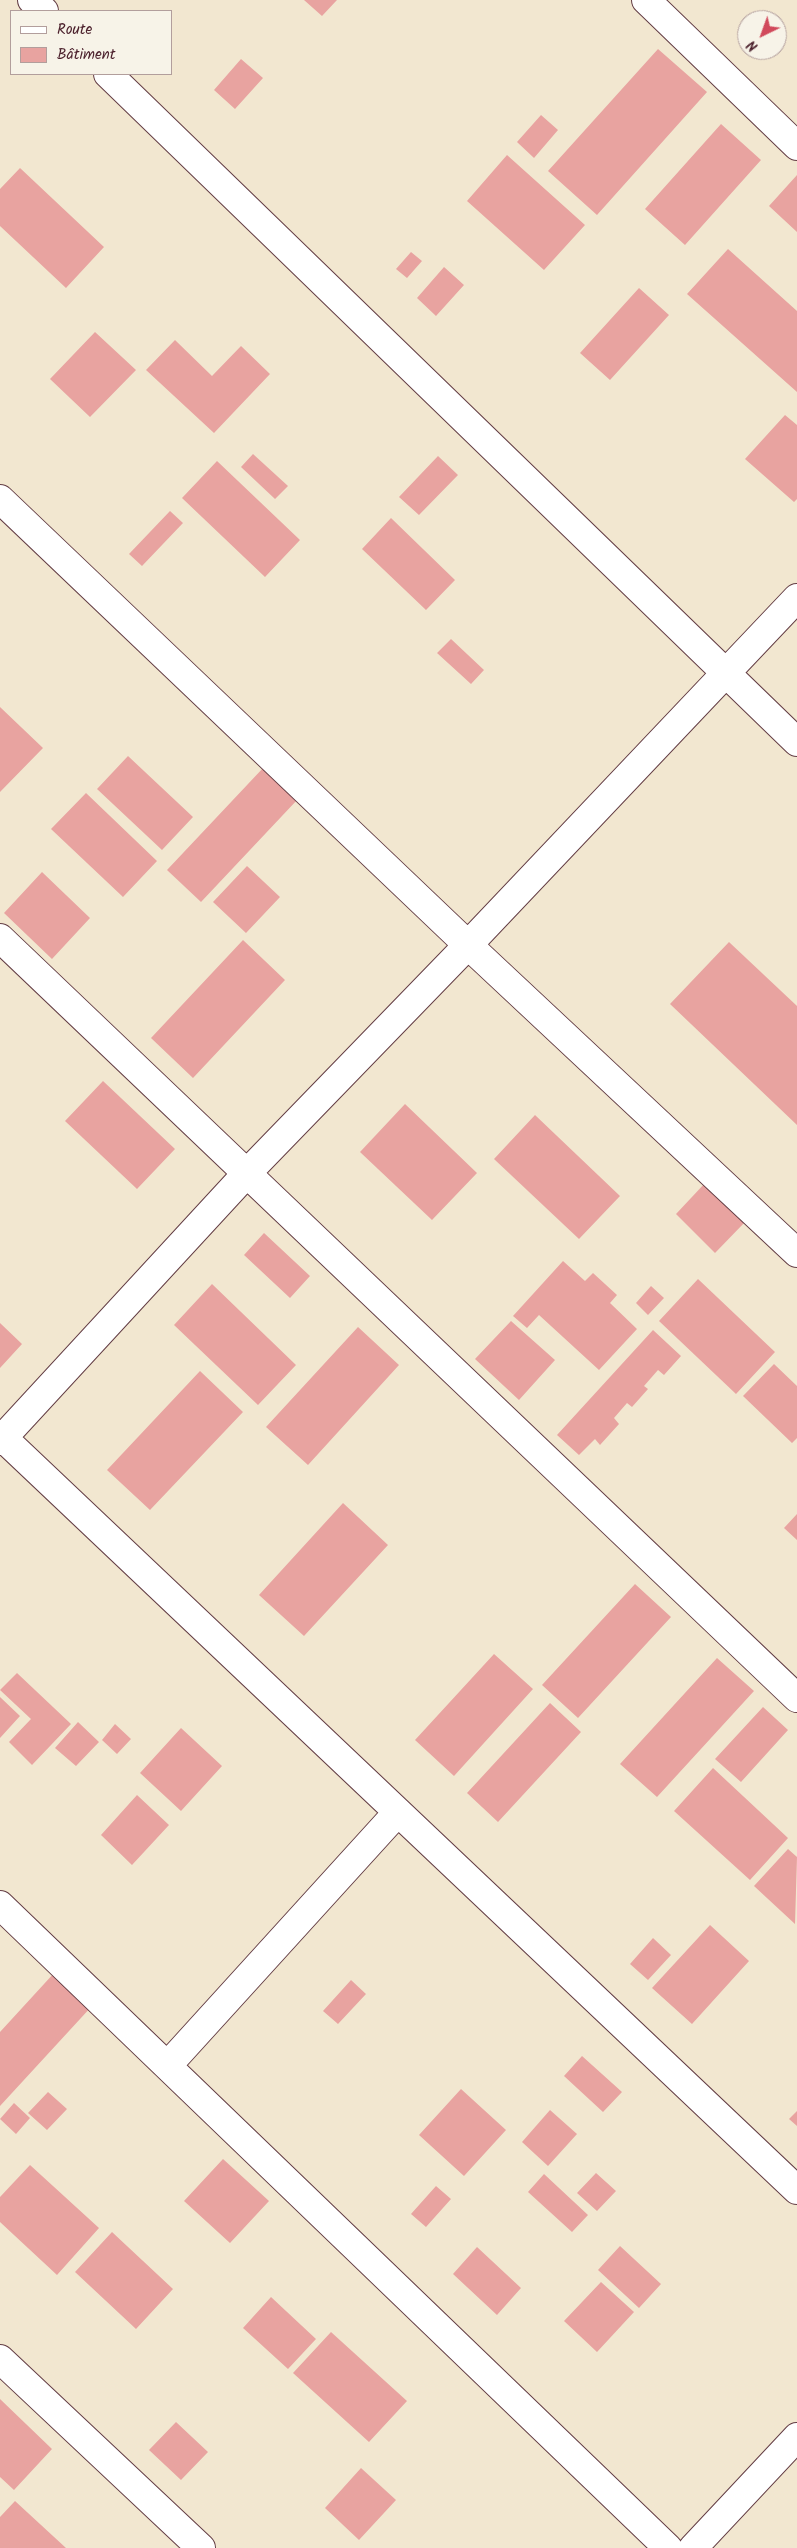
<!DOCTYPE html>
<meta charset="utf-8">
<style>
body{margin:0}
#map{position:relative;width:797px;height:2548px;overflow:hidden;background:#f2e7d0;font-family:Kalam,sans-serif}
canvas{display:block}
.legend{position:absolute;left:10px;top:10px;width:162px;height:65px;box-sizing:border-box;background:#f7f3e8;border:1px solid #b29e9c;margin:0;padding:6px 9px;list-style:none;font-size:15px;color:#4a1f2b}
.legend li{display:flex;align-items:center;gap:10px;height:25px}
.legend b{width:25px;border:1px solid #b29e9c}
.north{position:absolute;left:737px;top:10px;width:50px;height:50px;box-sizing:border-box;background:#f7f3e8;border:1px solid #b29e9c;border-radius:50%;rotate:222deg;font-size:14px;font-weight:700;line-height:20px;text-align:center;color:#4a1f2b}
.north::after{content:'';display:block;margin:auto;width:18px;height:22px;background:#d1495b;clip-path:polygon(50% 0,100% 100%,50% 72%,0 100%)}
</style>
<div id="map">
<canvas width="797" height="2548"></canvas>
<ul class="legend">
<li><b style="height:6px;background:#fff"></b>Route</li>
<li><b style="height:14px;background:#e8a3a0"></b>Bâtiment</li>
</ul>
<div class="north">N</div>
</div>
<script>
const g = document.querySelector('canvas').getContext('2d');
g.lineJoin = 'round';
function fill(path, color) { g.fillStyle = color; g.fill(path, 'evenodd'); }
const shape = rows => new Path2D(rows.map(r => 'M' + r).join(''));
function strokePath(path, color, width, dash) { g.strokeStyle = color; g.lineWidth = width; g.lineCap = dash ? 'butt' : 'round'; g.setLineDash(dash || []); g.stroke(path); }
fill(shape([
 [304,0,337,0,322,16],
 [658,49,707,92,597,215,548,171],
 [241,59,263,78,235,109,214,90],
 [541,115,558,130,534,158,517,142],
 [721,124,761,160,685,245,645,209],
 [507,155,585,225,544,270,467,201],
 [20,168,104,247,66,288,0,226,0,189],
 [797,175,797,232,769,206],
 [728,249,797,311,797,392,687,294],
 [411,252,422,261,407,278,396,269],
 [444,267,464,285,436,316,417,298],
 [639,288,669,315,610,380,580,353],
 [95,332,136,370,90,417,50,379],
 [175,340,212,376,241,346,270,374,214,433,146,370],
 [785,415,797,425,797,499,794,502,745,459],
 [253,454,288,486,275,499,241,467],
 [438,456,458,475,419,515,399,497],
 [217,461,300,540,265,577,182,498],
 [170,511,183,523,142,566,129,554],
 [391,518,455,580,426,610,362,549],
 [451,639,484,670,471,684,437,653],
 [0,707,43,748,0,792],
 [128,756,193,817,162,850,97,789],
 [264,767,298,799,201,902,167,870],
 [86,793,157,861,123,897,51,829],
 [247,866,280,897,246,933,213,902],
 [42,872,90,918,52,959,4,913],
 [243,940,285,980,193,1078,151,1038],
 [729,942,797,1006,797,1125,670,1004],
 [103,1081,175,1149,137,1189,65,1121],
 [405,1104,477,1173,432,1220,360,1152],
 [535,1115,620,1196,579,1239,494,1159],
 [706,1182,746,1221,715,1253,676,1214],
 [264,1233,310,1276,290,1298,244,1255],
 [563,1261,585,1281,593,1273,617,1295,610,1303,637,1329,599,1370,539,1315,527,1328,513,1316],
 [698,1279,775,1352,736,1394,659,1321],
 [212,1284,296,1365,258,1405,174,1325],
 [651,1286,664,1298,648,1315,636,1303],
 [511,1321,555,1360,519,1400,475,1359],
 [0,1323,22,1344,0,1368],
 [358,1327,399,1365,308,1465,266,1427],
 [653,1330,681,1356,664,1375,658,1370,644,1386,648,1389,632,1407,627,1403,614,1418,619,1424,600,1445,595,1439,579,1455,557,1435],
 [774,1364,797,1386,797,1438,792,1443,743,1396],
 [200,1371,243,1412,150,1510,107,1470],
 [343,1503,388,1545,304,1636,259,1595],
 [797,1514,797,1540,784,1528],
 [635,1584,671,1617,578,1718,542,1685],
 [494,1654,533,1689,454,1776,415,1740],
 [717,1658,754,1691,657,1797,620,1764],
 [17,1673,71,1724,32,1765,9,1742,31,1719,0,1690],
 [0,1697,20,1716,0,1738],
 [550,1703,581,1732,498,1822,467,1793],
 [763,1707,788,1730,741,1782,715,1759],
 [78,1722,99,1742,76,1766,55,1748],
 [115,1724,131,1739,117,1754,102,1740],
 [181,1728,222,1766,181,1811,140,1773],
 [713,1768,788,1838,750,1880,674,1811],
 [137,1795,169,1825,132,1865,101,1835],
 [788,1849,797,1857,795,1924,754,1886],
 [710,1925,749,1961,692,2024,652,1988],
 [653,1938,671,1955,648,1980,630,1964],
 [55,1972,92,2006,0,2106,0,2032],
 [351,1980,366,1994,338,2024,323,2011],
 [582,2056,622,2092,603,2112,564,2076],
 [461,2089,506,2130,464,2176,419,2135],
 [48,2092,67,2109,47,2130,28,2113],
 [14,2103,30,2118,16,2134,0,2119],
 [550,2110,577,2134,548,2166,522,2142],
 [797,2111,797,2126,789,2119],
 [223,2159,269,2201,230,2243,184,2201],
 [30,2165,99,2228,57,2275,0,2222,0,2197],
 [596,2173,616,2191,597,2211,577,2193],
 [544,2174,588,2215,572,2232,528,2192],
 [436,2186,451,2199,426,2227,411,2214],
 [112,2232,173,2289,136,2329,75,2272],
 [620,2246,661,2284,639,2308,598,2270],
 [477,2247,521,2288,497,2315,453,2274],
 [601,2282,634,2312,597,2352,564,2321],
 [271,2297,316,2339,288,2369,243,2328],
 [331,2332,407,2401,369,2442,293,2373],
 [0,2399,52,2449,14,2490,0,2477],
 [176,2422,208,2452,181,2480,149,2450],
 [361,2468,396,2500,359,2540,325,2508],
 [15,2501,66,2548,0,2548,0,2517]
]), '#e8a3a0');
const minor = shape([
 [32,0,44,11],
 [646,0,797,146],
 [108,74,797,742],
 [0,499,468,945,797,1253],
 [0,938,797,1698],
 [0,1435,797,2190],
 [0,1441,248,1172,468,945,797,598],
 [0,1905,668,2548],
 [168,2065,397,1813],
 [0,2359,201,2548],
 [693,2548,797,2437]
]);
strokePath(minor, '#633d44', 30);
strokePath(minor, '#fff', 28);
</script>
